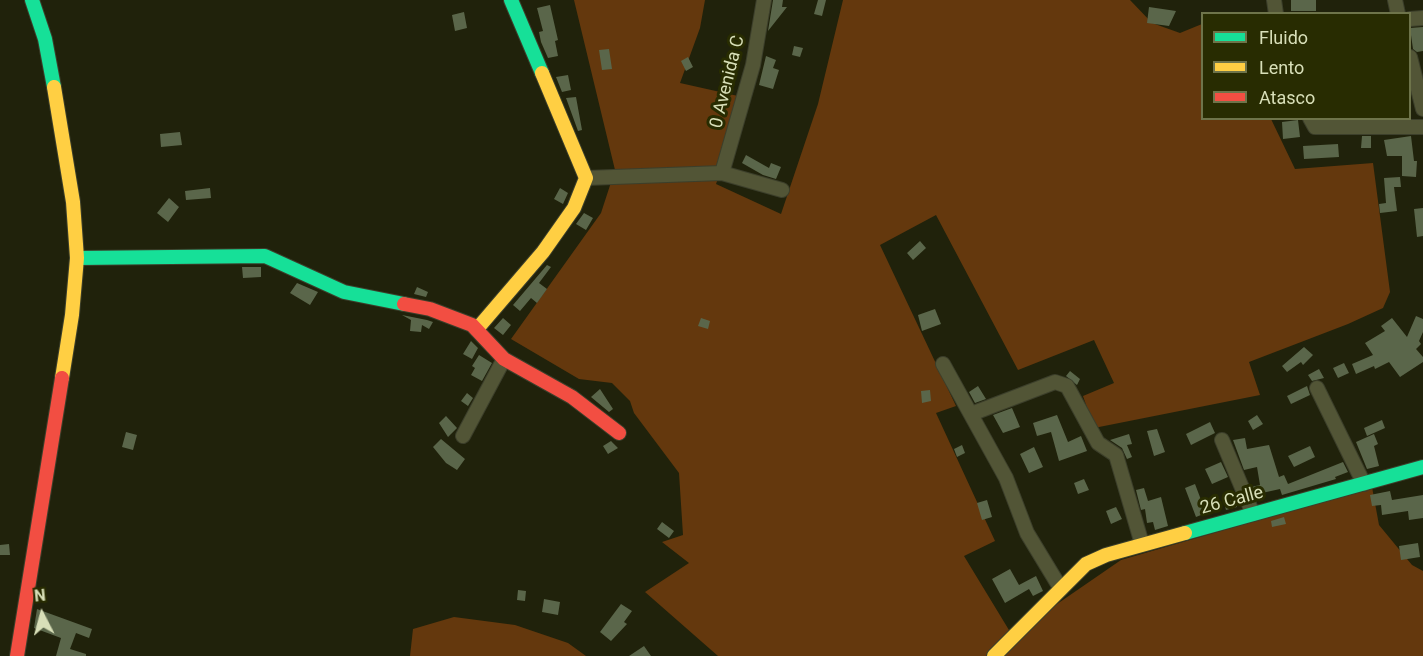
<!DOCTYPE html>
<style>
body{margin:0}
#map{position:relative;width:1423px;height:656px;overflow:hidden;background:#20220b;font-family:Roboto,sans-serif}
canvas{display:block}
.legend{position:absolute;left:1201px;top:12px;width:210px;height:108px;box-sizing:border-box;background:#282c01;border:2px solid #6e744a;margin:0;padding:8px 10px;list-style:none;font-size:18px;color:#d8dfb8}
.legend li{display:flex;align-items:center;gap:12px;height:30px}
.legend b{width:30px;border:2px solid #6e744a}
.north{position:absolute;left:12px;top:584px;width:60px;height:60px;-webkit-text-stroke:4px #282c01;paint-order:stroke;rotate:354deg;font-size:16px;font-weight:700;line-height:24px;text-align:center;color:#d8dfb8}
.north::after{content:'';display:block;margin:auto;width:21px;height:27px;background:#d8dfb8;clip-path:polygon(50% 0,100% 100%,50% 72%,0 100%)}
</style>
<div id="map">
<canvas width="1423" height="656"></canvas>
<ul class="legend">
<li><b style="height:8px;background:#16e098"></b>Fluido</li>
<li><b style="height:8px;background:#ffcf43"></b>Lento</li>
<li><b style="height:8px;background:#f24e42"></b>Atasco</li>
</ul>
<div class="north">N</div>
</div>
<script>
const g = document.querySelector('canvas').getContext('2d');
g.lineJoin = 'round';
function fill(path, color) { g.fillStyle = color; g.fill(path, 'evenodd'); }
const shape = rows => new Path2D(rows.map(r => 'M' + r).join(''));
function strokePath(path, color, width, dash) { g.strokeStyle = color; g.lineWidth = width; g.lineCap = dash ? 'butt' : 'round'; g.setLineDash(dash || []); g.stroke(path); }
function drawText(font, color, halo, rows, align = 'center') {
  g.font = font + ' Roboto,sans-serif'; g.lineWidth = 6; g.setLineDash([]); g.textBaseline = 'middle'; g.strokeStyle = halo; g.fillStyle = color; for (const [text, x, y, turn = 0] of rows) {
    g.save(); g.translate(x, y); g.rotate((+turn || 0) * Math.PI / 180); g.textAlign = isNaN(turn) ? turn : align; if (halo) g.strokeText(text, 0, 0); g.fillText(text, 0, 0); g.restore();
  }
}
fill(shape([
 [574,0,705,0,700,28,680,83,747,98,716,184,781,214,818,104,843,0,1130,0,1152,23,1180,33,1202,24,1202,118,1271,119,1295,169,1373,163,1390,292,1383,308,1348,324,1249,362,1260,395,1094,428,1083,396,1114,383,1094,340,1018,370,936,215,880,245,956,406,936,413,995,541,964,556,1012,635,1121,560,1372,487,1379,525,1412,565,1423,571,1423,656,718,656,645,592,689,563,662,542,683,535,679,473,634,413,630,401,612,383,579,379,511,339,601,213,615,170],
 [454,617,515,625,568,643,586,656,410,656,413,629]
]), '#64380d');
fill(shape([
 [773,0,783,0,782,7,787,7,768,31],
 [818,0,826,0,822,16,814,14],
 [1291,0,1316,0,1316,11,1291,11],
 [550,5,558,40,555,41,558,56,548,58,541,42,539,32,543,31,537,8],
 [1149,7,1176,11,1169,26,1147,23],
 [464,12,467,28,455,31,452,15],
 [1423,27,1423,51,1417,52,1413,49,1410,28],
 [794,46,803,48,800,57,792,55],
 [609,49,612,69,602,70,599,50],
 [766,56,776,60,773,68,779,70,773,89,759,85],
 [688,57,693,67,686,71,681,61],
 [568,75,571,90,562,92,556,77],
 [576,97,582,130,578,131,566,98],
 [1298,120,1300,137,1283,139,1282,122],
 [180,132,182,145,161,147,160,134],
 [1362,136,1371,136,1371,148,1361,148],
 [1411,136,1414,161,1417,161,1416,177,1402,176,1402,156,1387,156,1384,140],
 [1338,144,1339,157,1304,159,1303,146],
 [746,155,769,168,771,163,781,167,776,179,763,175,742,163],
 [1400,177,1401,187,1394,187,1397,211,1380,213,1379,204,1386,203,1384,178],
 [210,188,211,198,186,200,185,191],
 [560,188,568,193,563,204,554,199],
 [169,198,179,207,168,222,157,213],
 [1423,208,1423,236,1417,237,1414,209],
 [584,213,593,218,586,230,576,224],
 [920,241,926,248,913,260,907,253],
 [547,265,551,267,539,283,547,289,537,303,531,298,520,311,513,305],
 [242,267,261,267,261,277,243,278],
 [297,283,318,292,310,305,290,293],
 [417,287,428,292,426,297,414,294],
 [935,309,941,324,922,331,918,315],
 [402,315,427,320,433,322,429,329,422,325,421,332,410,331,411,320],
 [1416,316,1423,319,1423,332,1419,341,1421,344,1416,349,1423,357,1423,362,1400,377,1389,362,1375,369,1374,366,1356,374,1352,364,1373,355,1365,343,1385,331,1381,326,1392,318,1407,337],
 [503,318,511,325,503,335,494,328],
 [701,318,710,321,708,329,698,326],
 [471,341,478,348,472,359,463,354],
 [1304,347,1313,355,1303,365,1301,362,1287,372,1282,366],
 [479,355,492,363,482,381,471,375,475,368,472,366],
 [1344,363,1349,373,1338,378,1333,368],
 [1319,369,1324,378,1312,381,1308,375],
 [1070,371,1080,379,1077,385,1066,376],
 [978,386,986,399,975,403,969,392],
 [1307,386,1310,395,1291,404,1287,396],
 [600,389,613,409,609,412,591,397],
 [930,390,931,401,922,403,921,391],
 [467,393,473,398,468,406,461,401],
 [1012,408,1020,427,1003,433,993,415],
 [1057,415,1068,442,1081,436,1087,451,1059,461,1051,432,1037,436,1033,423],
 [1257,415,1263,424,1253,430,1248,421],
 [446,416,457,428,448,437,439,423],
 [1382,420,1385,428,1367,436,1364,428],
 [1210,422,1215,433,1191,445,1186,434],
 [1157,429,1165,452,1154,456,1147,431],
 [126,432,137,435,133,450,122,447],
 [1129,434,1132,444,1127,445,1132,457,1127,459,1122,448,1110,440],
 [1374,434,1378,444,1374,446,1379,466,1367,469,1356,442],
 [1245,438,1247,449,1269,445,1279,477,1284,475,1288,484,1343,462,1348,472,1335,477,1336,479,1282,495,1280,489,1262,493,1263,500,1257,501,1251,487,1260,485,1257,467,1244,470,1233,440],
 [441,439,465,459,457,470,446,463,433,447],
 [611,441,618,448,608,454,603,446],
 [962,445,965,453,957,457,954,449],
 [1310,446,1315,457,1294,467,1288,456],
 [1034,447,1043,467,1029,473,1020,454],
 [1221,462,1228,477,1212,484,1205,469],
 [1084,479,1089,490,1078,494,1074,483],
 [1195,484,1206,513,1196,517,1185,488],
 [1144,488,1148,501,1161,497,1168,526,1155,530,1153,522,1147,523,1145,509,1141,510,1136,490],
 [1390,491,1392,500,1423,495,1423,518,1409,520,1408,511,1382,515,1381,505,1372,506,1370,495],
 [987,500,992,517,982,520,977,503],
 [1234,500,1237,507,1226,510,1224,502],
 [1116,507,1122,519,1111,524,1106,511],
 [1284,517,1286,524,1272,527,1271,521],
 [662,522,674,531,669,538,657,529],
 [1418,543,1420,557,1401,560,1399,546],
 [9,544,10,555,0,555,0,545],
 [1010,569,1019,585,1036,576,1043,591,1033,596,1029,589,1005,603,992,579],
 [518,590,526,591,525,601,517,600],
 [544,599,560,602,558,615,542,612],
 [621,604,632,611,624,622,627,624,611,641,600,632],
 [37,609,92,629,89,638,76,633,70,649,86,654,86,656,56,656,61,638,34,628],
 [644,646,651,656,629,656]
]), '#5a664a');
const street = shape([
 [1274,0,1276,14],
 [1395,0,1398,14],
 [1410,19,1423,18],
 [1410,57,1423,109],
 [1310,118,1315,127,1423,127],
 [722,173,753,65,764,0],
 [586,178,722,173,782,190],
 [943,364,1006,478,1027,533,1061,589],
 [1317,388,1364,484],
 [971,414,1055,382,1067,386,1098,443,1116,455,1142,544],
 [463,436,504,359],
 [1222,440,1253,514]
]);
const fast = shape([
 [32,0,45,39,54,87],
 [511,0,542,73],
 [77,258,265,256,344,292,404,304],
 [1185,533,1423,467]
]);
const slow = shape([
 [54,87,73,202,77,258,72,315,62,378],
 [477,329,543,252,574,208,586,178,542,73],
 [994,656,1086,564,1106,555,1185,533]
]);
const jam = shape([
 [404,304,430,309,472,325,504,359,572,397,619,433],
 [17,656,62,378]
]);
strokePath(street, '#3c3f2b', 16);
strokePath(fast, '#3c3f2b', 16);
strokePath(slow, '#3c3f2b', 16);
strokePath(jam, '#3c3f2b', 16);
strokePath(street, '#525536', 14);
strokePath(fast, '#16e098', 14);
strokePath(slow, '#ffcf43', 14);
strokePath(jam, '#f24e42', 14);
drawText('18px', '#d8dfb8', '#282c01', [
 ["0 Avenida C",728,82,-76],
 ["26 Calle",1232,501,-15]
]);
</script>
